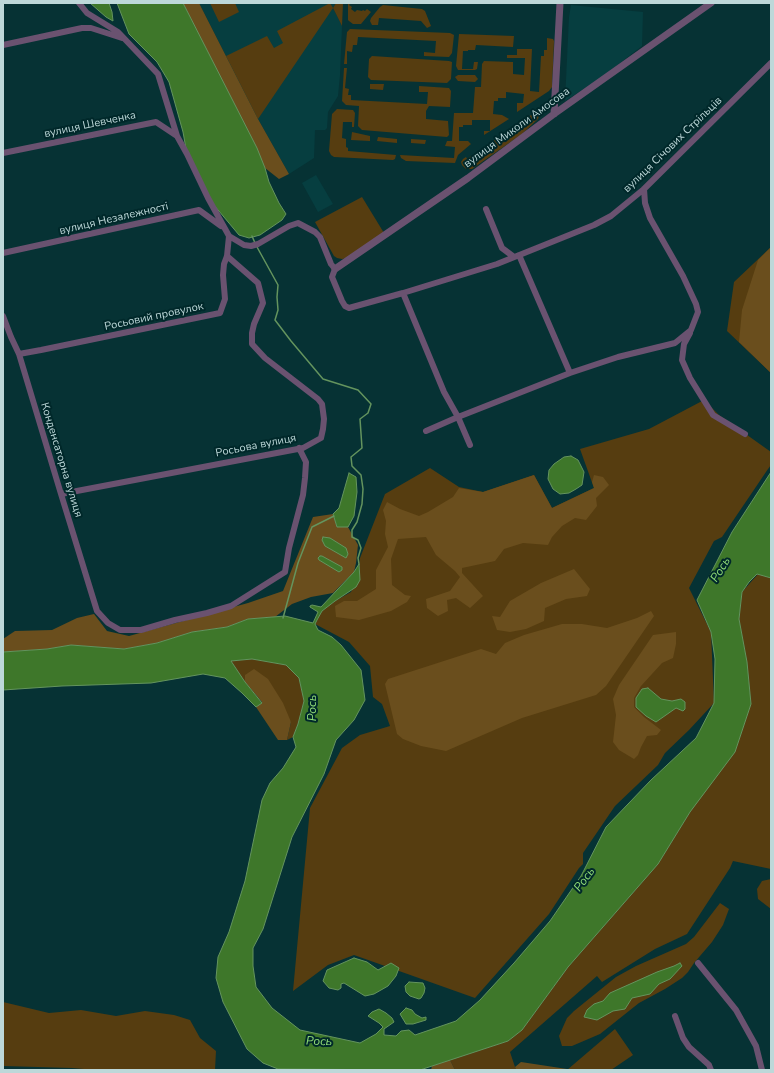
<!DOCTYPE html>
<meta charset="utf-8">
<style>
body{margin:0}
#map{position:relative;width:774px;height:1073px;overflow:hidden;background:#063234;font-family:"Nunito Sans",sans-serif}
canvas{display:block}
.frame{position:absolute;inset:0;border:4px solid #bdd8d9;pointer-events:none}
</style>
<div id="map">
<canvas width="774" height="1073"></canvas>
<div class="frame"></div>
</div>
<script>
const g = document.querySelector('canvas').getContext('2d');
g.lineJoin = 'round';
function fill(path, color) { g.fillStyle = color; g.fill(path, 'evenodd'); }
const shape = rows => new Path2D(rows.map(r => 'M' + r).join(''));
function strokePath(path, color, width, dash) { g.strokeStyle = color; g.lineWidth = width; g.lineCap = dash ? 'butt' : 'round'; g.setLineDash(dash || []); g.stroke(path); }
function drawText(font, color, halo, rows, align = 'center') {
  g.font = font + ' "Nunito Sans",sans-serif'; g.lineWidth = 4; g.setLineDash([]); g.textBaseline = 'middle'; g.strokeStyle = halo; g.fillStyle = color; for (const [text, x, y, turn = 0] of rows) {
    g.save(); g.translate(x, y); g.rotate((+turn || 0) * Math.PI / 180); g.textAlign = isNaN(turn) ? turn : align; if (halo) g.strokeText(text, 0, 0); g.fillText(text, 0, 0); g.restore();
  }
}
fill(shape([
 [199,3,336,3,333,8,342,26,340,75,338,96,328,112,327,128,325,130,315,130,314,158,289,174,258,119],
 [571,5,643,12,642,46,602,77,565,101,569,17],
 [316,175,333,204,318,212,302,183]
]), '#063e40');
fill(shape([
 [210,3,235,3,239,12,219,22],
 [330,3,333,8,336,3,343,3,342,26,333,8,258,119,226,56,267,36,274,48,283,43,277,31],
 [348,3,351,3,349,5,352,7,351,9,355,12,357,10,362,11,363,10,365,11,367,9,371,12,361,24,353,24,349,21,348,20],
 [383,5,422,9,425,11,431,26,427,28,421,21,379,18,378,25,372,25,370,21,371,18,380,7],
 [350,29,450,33,454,35,452,53,449,57,424,56,424,52,435,53,436,41,358,37,357,45,353,45,352,52,347,51,347,64,344,64,347,32],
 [459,34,514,36,513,47,476,45,475,50,468,50,468,51,463,51,462,69,473,69,474,62,478,62,477,69,475,70,458,70,456,66],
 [547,38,553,39,554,41,552,87,549,91,517,112,517,103,523,103,524,94,506,92,506,98,498,98,498,101,494,101,493,114,502,115,509,119,484,135,484,131,490,131,490,120,472,120,472,125,463,125,463,127,459,127,459,141,468,141,471,144,458,155,455,163,406,161,401,158,400,155,454,158,455,147,445,146,447,141,452,141,454,113,473,113,475,87,481,87,482,64,484,61,513,62,513,74,524,75,525,58,507,58,507,55,517,55,517,49,532,49,530,91,539,92,541,56,544,56,544,50,547,50],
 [372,56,449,61,452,62,451,79,447,83,371,80,368,77,369,59],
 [344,68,347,68,345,88,349,89,348,95,351,95,351,100,427,104,428,92,419,92,419,86,449,88,451,91,450,107,429,106,426,111,426,119,448,121,449,135,447,137,362,130,358,126,359,106,346,105,342,101],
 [458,75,475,75,478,79,475,82,458,81,455,77],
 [370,84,384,84,383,90,370,89],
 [337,109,353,110,355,113,354,127,352,127,352,122,343,122,342,138,346,139,346,147,348,148,348,151,396,155,395,159,393,160,334,157,331,155,329,151,332,114],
 [537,111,539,111,540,113,538,119,522,134,472,169,466,169,462,165,461,162,463,159,466,157,467,159],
 [352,132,370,136,370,141,351,140],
 [378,137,397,139,397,143,377,141],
 [411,139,426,140,425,144,411,143],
 [362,197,384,233,347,258,342,259,337,258,334,256,315,222],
 [771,247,771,373,727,331,734,282],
 [704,400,719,415,771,452,771,465,768,469,722,537,714,541,689,588,711,632,714,703,689,730,665,753,658,765,615,806,583,853,583,864,579,868,549,914,475,998,354,955,328,965,293,991,310,808,342,748,360,735,390,726,382,704,373,697,370,666,349,642,315,624,317,620,322,611,335,601,351,592,360,571,359,564,360,558,385,494,430,468,459,487,483,492,534,475,552,508,594,488,580,449,649,429],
 [758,574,771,578,771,869,733,861,730,868,687,934,655,949,602,982,597,976,510,1052,516,1070,455,1070,450,1060,508,1041,522,1030,568,967,658,864,690,812,751,704,747,662,739,619,742,592],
 [252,659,286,665,299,678,304,701,298,724,293,737,287,740,291,722,245,675,245,682,231,661],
 [771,879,771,909,758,899,757,889,762,881],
 [720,903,729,909,723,925,712,942,694,963,688,972,682,978,665,989,639,1003,600,1034,572,1046,562,1046,559,1036,567,1018,574,1011,616,977,636,966,686,944,694,937],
 [3,1002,49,1013,81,1010,116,1016,145,1011,174,1015,190,1020,200,1038,216,1051,215,1070,96,1070,72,1068,3,1066],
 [615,1029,633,1055,611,1070,567,1070]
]), '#563d10');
fill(shape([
 [183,3,199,3,258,119,289,174,279,179,265,168],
 [771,247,771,373,739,342,742,310,758,260],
 [534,475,552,508,594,488,592,482,594,475,603,477,609,485,596,498,597,506,586,520,575,518,562,526,552,537,548,545,523,543,504,549,495,561,462,568,462,573,483,596,470,608,456,598,447,600,448,611,438,616,427,608,426,599,450,591,460,577,455,571,436,555,426,537,398,539,391,559,392,585,405,595,411,596,407,602,391,611,359,620,336,617,335,606,344,601,357,601,376,589,376,570,388,547,385,534,386,521,383,510,387,502,400,509,419,516,428,512,453,497,459,488,483,492],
 [333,514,337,527,348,527,358,545,356,563,354,572,333,593,311,597,292,604,275,617,248,619,227,627,192,632,157,643,124,649,71,645,47,649,3,652,3,639,15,631,52,630,77,618,94,614,107,631,129,636,248,603,283,591,313,517],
 [574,569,590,589,587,596,566,599,545,608,544,621,526,629,510,632,497,630,492,616,500,617,510,601,541,583],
 [651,611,654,616,606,686,596,695,522,718,446,751,421,746,403,739,397,734,385,684,388,679,481,649,496,654,505,643,524,635,562,624,582,624,607,628,637,618],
 [676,632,676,644,673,658,662,663,641,686,634,698,634,707,644,717,661,730,657,735,647,736,641,747,638,755,634,759,619,750,613,742,616,715,613,699,619,685,653,635],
 [254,669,268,679,283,703,291,722,287,740,278,740,256,707,262,702,245,682,245,675],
 [450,1060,455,1070,431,1070,432,1066],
 [521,1062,567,1069,567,1070,516,1070,515,1067]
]), '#6a4e1d');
const water = shape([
 [90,3,109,3,112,12,113,21,106,17,90,3],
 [117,3,183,3,257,148,265,168,269,182,279,203,286,214,282,220,260,235,249,238,239,235,208,198,187,154,183,132,169,82,157,62,129,34,117,3],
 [571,456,578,460,584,472,582,485,576,489,569,493,560,494,553,489,548,479,549,470,554,464,564,457,571,456],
 [771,472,771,578,757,574,749,582,742,592,739,619,747,662,751,704,735,752,690,812,658,864,568,967,522,1030,508,1041,420,1070,278,1069,263,1063,247,1049,223,1002,216,978,218,957,229,932,245,881,262,800,270,783,283,768,296,747,293,737,298,724,304,701,299,678,286,665,252,659,231,661,245,682,262,703,256,707,242,693,225,678,203,674,151,683,62,686,3,690,3,652,47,649,71,645,124,649,157,643,192,632,227,627,248,619,285,616,313,623,318,612,310,607,310,606,312,605,321,607,354,572,359,564,360,580,356,587,335,601,322,611,317,620,315,624,318,630,332,637,341,645,361,670,365,700,354,720,336,740,324,774,292,837,263,929,253,948,253,966,256,987,272,1008,300,1030,360,1043,376,1034,383,1027,379,1023,368,1016,372,1012,379,1009,386,1013,392,1018,394,1022,384,1029,384,1035,396,1036,401,1031,409,1030,415,1035,456,1021,480,1000,514,963,550,921,581,876,606,827,651,780,696,738,714,703,715,659,711,632,697,600,732,532,771,472],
 [349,473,356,477,357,492,354,516,348,527,337,527,333,514,339,508,349,473],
 [323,537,330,538,346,548,348,554,346,558,325,546,322,540,323,537],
 [320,556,322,556,342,567,342,570,339,572,319,560,318,558,320,556],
 [648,688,661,699,672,701,681,699,685,702,685,709,683,711,676,708,656,722,646,716,636,707,636,698,642,689,648,688],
 [354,958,367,962,378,970,391,963,399,968,396,976,388,986,374,994,365,996,344,983,341,984,341,988,338,990,329,988,323,981,327,970,354,958],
 [680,963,682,966,670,979,659,984,650,994,632,998,625,1009,613,1011,597,1020,584,1017,587,1010,594,1004,603,1001,610,993,657,972,674,966,680,963],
 [409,982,423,983,425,988,424,993,421,998,419,999,410,996,406,992,405,986,409,982],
 [406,1008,412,1010,415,1014,422,1018,426,1017,426,1020,413,1024,406,1024,400,1014,406,1008]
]);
fill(water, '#3e772a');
strokePath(water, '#64945e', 1);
strokePath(shape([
 [252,236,255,243],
 [257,247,278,285,277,297,278,310,275,320,291,341,323,379,358,390,371,404,368,413,360,419,362,448,351,457,352,466,361,475,363,489,362,504,357,522,352,530,352,537,358,540,361,548,358,558,359,564],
 [283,618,298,563,312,527,334,516]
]), '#64945e', 1.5);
strokePath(shape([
 [79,3,87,13,118,32,158,74,177,136,187,154,208,198,229,236,244,245,251,246,258,244,289,226,298,223,315,232,320,237,331,264,335,269,332,277,342,301,345,306,349,308,403,293,497,264,594,225,611,216,644,189,771,63],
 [3,45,82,28,91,28,122,38],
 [3,153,156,122,177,136],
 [486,209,502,248,514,257],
 [3,253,199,210,221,226],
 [519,255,570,373],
 [403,293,444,392,458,417,470,445],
 [3,316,11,337,19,354,61,494,97,611,108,623,120,630,141,630,175,620,207,613,231,606,285,572,289,548,303,495,305,478,306,462,299,448],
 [690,333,684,344,682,360,690,378,713,415,745,434],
 [19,354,41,350,220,313,225,299,223,275,224,264,227,256,229,236],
 [426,431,458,417,570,373,618,357,675,343,691,330,698,312,696,304,683,276,650,218,645,203,644,189],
 [61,494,303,448,321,438,323,429,324,419,322,404,318,399,265,358,252,344,252,333,254,324,263,303,258,283,227,256],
 [698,963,736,1010,756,1046,762,1070],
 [675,1016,683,1038,689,1047,709,1065,711,1070]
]), '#6a5270', 6);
strokePath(shape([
 [554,114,560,3],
 [335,269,468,178,554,114,711,3]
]), '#6a5270', 7);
drawText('11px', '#bdd8d9', '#00282a', [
 ["вулиця Шевченка",90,125,-12],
 ["вулиця Миколи Амосова",517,128,-36],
 ["вулиця Січових Стрільців",673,145,-44],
 ["вулиця Незалежності",114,219,-13],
 ["Росьовий провулок",154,317,-12],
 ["Росьова вулиця",256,446,-11],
 ["Конденсаторна вулиця",61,460,73]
]);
drawText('italic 12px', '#91dd78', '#00282a', [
 ["Рось",721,570,-58],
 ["Рось",313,708,-90],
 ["Рось",585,880,-54],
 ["Рось",319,1042,2]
]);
</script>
